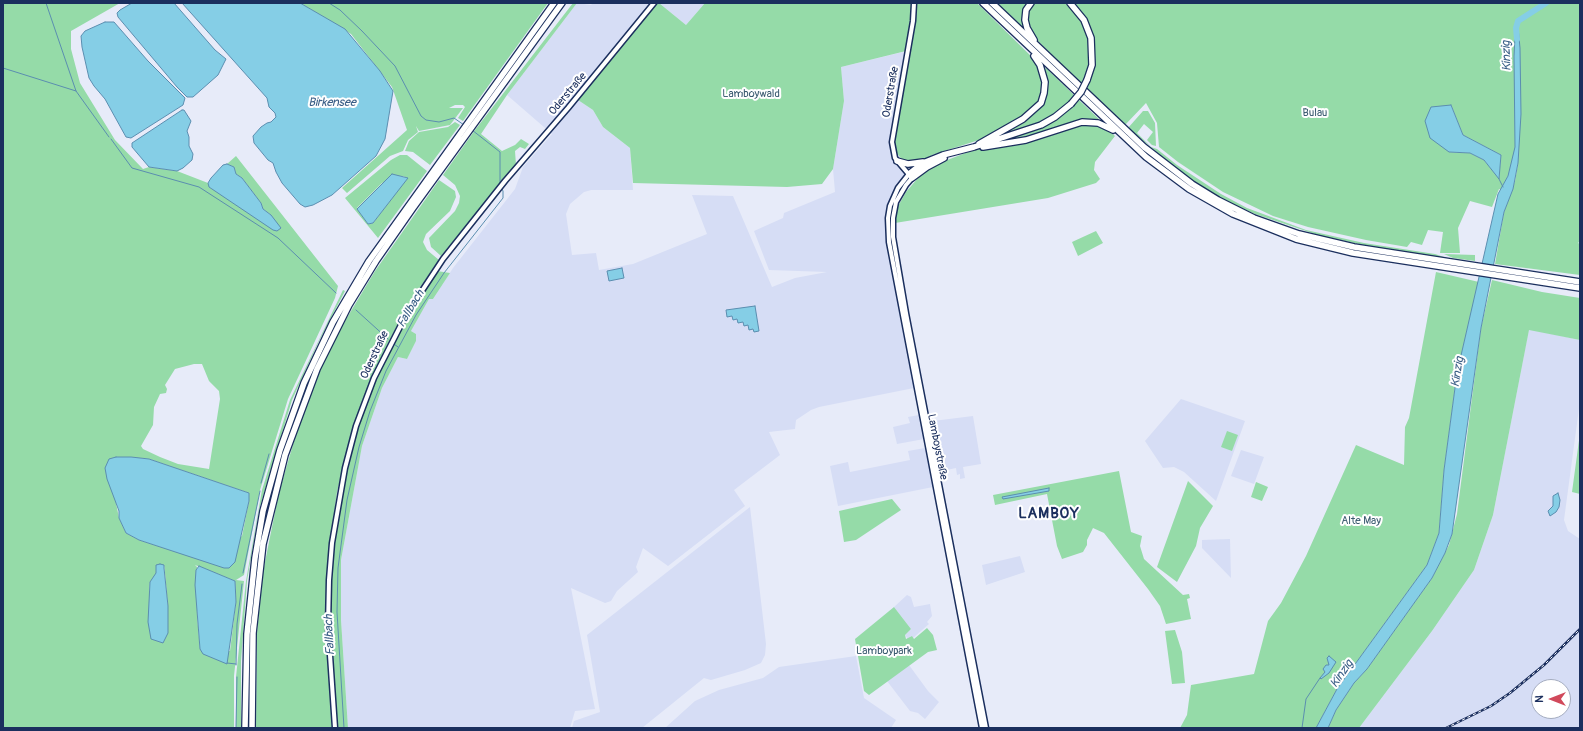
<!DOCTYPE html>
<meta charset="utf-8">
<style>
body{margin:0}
#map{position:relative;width:1583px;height:731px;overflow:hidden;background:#e7ebf9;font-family:Pangolin,sans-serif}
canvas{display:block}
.frame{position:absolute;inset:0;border:4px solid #1b2f5e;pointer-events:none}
.north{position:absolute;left:1531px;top:679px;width:40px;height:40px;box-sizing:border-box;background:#fff;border:1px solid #a4acbf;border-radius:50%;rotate:270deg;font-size:11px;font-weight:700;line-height:16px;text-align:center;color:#1b2f5e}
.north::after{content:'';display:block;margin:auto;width:14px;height:18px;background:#d1495b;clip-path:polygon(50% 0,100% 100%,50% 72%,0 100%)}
</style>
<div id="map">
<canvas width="1583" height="731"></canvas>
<div class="frame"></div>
<div class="north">N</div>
</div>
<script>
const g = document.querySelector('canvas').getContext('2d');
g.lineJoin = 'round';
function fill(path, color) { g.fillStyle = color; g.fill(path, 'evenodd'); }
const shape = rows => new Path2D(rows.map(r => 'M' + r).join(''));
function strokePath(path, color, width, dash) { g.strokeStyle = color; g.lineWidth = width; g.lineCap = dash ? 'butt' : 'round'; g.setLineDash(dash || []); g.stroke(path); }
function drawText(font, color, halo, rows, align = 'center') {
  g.font = font + ' Pangolin,sans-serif'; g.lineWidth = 4; g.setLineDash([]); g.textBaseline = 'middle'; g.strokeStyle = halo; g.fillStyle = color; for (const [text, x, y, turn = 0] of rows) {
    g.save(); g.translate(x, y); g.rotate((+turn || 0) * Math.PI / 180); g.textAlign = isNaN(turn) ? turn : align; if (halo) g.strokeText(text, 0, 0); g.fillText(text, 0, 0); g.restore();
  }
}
fill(shape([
 [577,3,591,5,593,3,656,3,578,100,593,110,603,127,630,148,633,190,591,190,584,192,570,204,566,214,572,255,596,253,599,270,633,264,707,234,692,195,733,196,772,287,795,278,827,272,769,270,754,231,783,218,784,213,835,192,833,169,844,101,841,67,911,50,895,127,896,152,903,161,915,165,899,182,893,193,886,220,888,256,914,388,819,407,811,410,796,420,795,429,769,432,780,455,734,490,745,506,668,566,643,548,636,567,638,572,617,591,611,601,605,603,571,588,595,709,575,711,570,728,348,728,341,620,341,560,362,446,382,388,398,357,407,359,416,341,416,334,411,331,429,299,433,299,453,268,515,189,523,167,552,134,507,95],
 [659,3,705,3,686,25],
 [1529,329,1580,340,1580,401,1564,520,1568,531,1580,539,1580,728,1359,728,1432,631,1474,570,1493,515],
 [1539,687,1563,687,1563,711,1539,711],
 [1181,399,1245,421,1216,501,1184,472,1174,467,1163,468,1145,441],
 [919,415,924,439,897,444,893,427,910,423,908,417],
 [973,416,981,464,963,467,965,478,960,479,960,474,957,475,956,468,942,471,933,421],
 [925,448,933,487,838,506,830,466,848,462,850,472,910,460,908,451],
 [1241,450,1264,457,1254,484,1231,476],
 [750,507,766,644,765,655,761,663,745,670,711,680,704,678,642,728,572,728,574,721,600,712,587,635],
 [1230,539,1231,578,1202,548,1202,540],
 [1020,556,1025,572,986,585,982,565],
 [907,595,911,597,914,607,930,604,932,616,927,622,929,624,913,638,912,636,908,639,905,635,911,629,894,607],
 [856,656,864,698,896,720,891,728,665,728,695,701,719,690,763,678,779,667],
 [909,665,928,691,939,702,925,719,918,713,910,711,887,681]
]), '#d6ddf5');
fill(shape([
 [3,3,120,3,71,31,71,49,80,83,115,140,143,169,149,167,177,171,208,183,210,187,277,231,271,215,263,209,261,203,242,178,236,174,234,167,227,164,236,156,338,286,335,298,288,399,260,490,244,575,236,580,244,581,234,676,234,728,3,728],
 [194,364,202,364,209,381,219,391,220,399,209,469,178,464,160,457,143,449,141,446,153,425,154,407,160,394,166,393,167,389,165,385,175,369],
 [124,457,149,459,249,493,249,501,242,536,196,558,139,540,126,533,119,518,116,503],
 [164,565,165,573,168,606,149,592,150,582],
 [195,565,235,581,236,602,230,651,200,649,197,615,197,567],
 [300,3,548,3,463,121,458,118,465,107,463,105,455,105,449,108,463,108,450,125,419,131,416,126,418,132,408,140,403,151,390,156,347,193,342,188,407,130,392,87,351,34],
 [573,3,577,3,507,95,481,134,502,151,515,145,521,139,529,144,525,149,520,147,515,151,516,165,441,256,431,247,429,238,455,211,459,203,460,196,455,185,443,175,475,130],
 [656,3,659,3,686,25,705,3,977,3,1036,61,1044,82,1041,98,1033,110,998,131,979,140,932,155,915,165,903,161,896,152,894,141,910,50,841,67,844,101,833,169,822,184,787,187,633,183,630,148,603,127,593,110,578,100],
 [997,3,1029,3,1026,32,1011,16],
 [1033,3,1067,3,1080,19,1088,39,1090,60,1088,72,1082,85,1037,40,1027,24,1028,11],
 [1075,3,1580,3,1580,241,1578,243,1580,244,1580,275,1495,264,1504,212,1515,181,1518,164,1513,162,1508,176,1501,190,1499,189,1492,207,1470,201,1458,228,1460,253,1440,253,1443,232,1428,230,1422,245,1411,242,1407,247,1366,240,1308,227,1273,216,1223,192,1178,162,1159,147,1157,123,1146,103,1125,125,1087,89,1093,71,1095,47,1089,25],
 [1451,105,1463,135,1501,155,1499,178,1484,160,1470,153,1449,152],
 [1046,68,1075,96,1064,108,1049,118,1032,126,995,138,1029,117,1042,105,1044,69],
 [1079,100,1102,122,1091,120,1041,135,991,144,1013,137,1056,119],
 [1143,111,1148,111,1155,123,1156,146,1152,145,1147,140,1153,132,1144,124,1137,133,1151,147,1157,149,1177,165,1221,194,1247,208,1306,230,1364,243,1435,254,1453,260,1364,245,1321,236,1255,214,1219,198,1183,174,1128,128],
 [455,122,460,125,430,165,413,152,405,151,409,141,419,132,448,127],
 [1077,124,1094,124,1108,130,1115,136,1095,162,1094,170,1100,179,1096,183,1048,198,895,223,897,208,906,192,924,171,937,164,968,152],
 [400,155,407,155,427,171,378,238,345,198,391,160],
 [398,176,403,176,407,178,373,223,368,224,357,208,382,183],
 [439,180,455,191,456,197,450,211,426,234,423,242,427,250,439,260,410,302,389,341,372,376,361,404,351,434,337,492,330,543,326,598,332,728,256,728,257,633,263,572,279,492,300,421,320,370,342,326,375,271],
 [1096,231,1103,243,1078,256,1072,242],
 [1444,254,1475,255,1475,261,1453,258],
 [437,271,450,273,433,299,429,299,411,331,416,334,416,341,407,359,398,357,382,388,362,446,341,560,341,620,348,728,336,728,330,597,333,543,343,483,355,435,366,402,395,336,434,274],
 [1436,272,1479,282,1457,373,1444,470,1439,533,1427,565,1337,689,1316,728,1180,728,1187,715,1191,685,1254,674,1268,621,1281,603,1306,556,1356,445,1404,465,1405,427,1409,418],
 [1492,280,1542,292,1580,298,1580,340,1529,330,1493,515,1474,570,1432,631,1359,728,1328,728,1336,710,1354,683,1367,669,1432,578,1449,545,1457,514,1481,328],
 [343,290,345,291,319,341,292,400,259,510,247,581,241,661,241,728,236,728,236,677,246,581,262,490,290,400],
 [1227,431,1238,435,1232,451,1221,447],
 [1580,433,1580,494,1572,492],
 [1119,471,1131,532,1142,536,1140,546,1144,559,1183,595,1189,594,1190,598,1187,599,1191,619,1166,624,1160,606,1148,589,1104,533,1093,528,1087,540,1087,545,1083,552,1062,559,1057,546,1047,494,995,505,993,495],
 [1188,481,1213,506,1200,528,1196,546,1177,582,1157,567],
 [1256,482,1268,487,1262,501,1251,497],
 [892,499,901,510,856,540,844,542,839,511],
 [894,607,911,629,905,635,906,639,912,636,914,639,927,628,933,635,937,650,928,652,869,695,864,691,855,639],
 [1175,630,1182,652,1185,683,1172,684,1165,631]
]), '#95dba8');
const water = shape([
 [132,3,174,3,215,50,226,59,218,75,193,97,187,97,177,87,118,17,117,13,120,10,132,3],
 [182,3,300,3,345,29,380,71,393,91,385,139,376,156,332,195,313,205,305,207,300,204,282,183,276,172,273,163,268,160,254,143,253,136,261,127,267,123,271,122,276,117,275,113,269,107,267,98,182,3],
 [105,22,114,22,148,61,185,98,183,105,131,138,126,137,105,99,94,86,89,78,82,47,81,36,85,31,105,22],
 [1518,27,1520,48,1521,114,1518,163,1513,189,1504,212,1481,328,1452,534,1445,553,1432,578,1367,669,1354,683,1336,710,1328,728,1316,728,1337,689,1427,565,1439,533,1444,470,1457,373,1498,194,1508,176,1515,147,1514,56,1515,37,1518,27],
 [1451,105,1463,135,1501,155,1499,179,1484,160,1470,153,1449,152,1430,138,1425,121,1431,107,1451,105],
 [182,110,184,110,191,121,187,131,189,137,189,146,193,154,192,160,183,168,177,171,149,167,132,147,132,143,182,110],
 [227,164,234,167,236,174,242,178,261,203,263,209,271,215,281,228,277,231,273,230,209,187,208,183,211,178,223,165,227,164],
 [392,174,408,178,373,223,368,224,357,209,392,174],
 [622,268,624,278,609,281,607,271,622,268],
 [755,306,759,331,754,332,753,329,749,330,748,325,744,326,743,322,738,323,737,319,733,320,732,316,727,317,726,310,755,306],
 [116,457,131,457,149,459,249,493,249,501,235,562,229,568,224,568,139,540,126,533,119,518,119,511,107,479,105,468,109,459,116,457],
 [1049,488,1049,491,1003,499,1002,497,1049,488],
 [1558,493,1560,500,1559,507,1556,512,1550,516,1548,511,1553,506,1553,496,1558,493],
 [160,564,164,565,164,568,168,606,168,633,163,643,151,639,148,622,150,582,156,573,156,565,160,564],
 [199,566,235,581,236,602,227,664,203,654,200,649,195,585,196,570,199,566],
 [1329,656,1336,662,1329,673,1321,679,1320,678,1325,672,1323,669,1326,665,1329,665,1327,658,1329,656]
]);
fill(water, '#85cee6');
strokePath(water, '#5b8eb0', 1);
strokePath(shape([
 [46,3,76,91,109,137],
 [329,3,340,10,362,31,395,66,421,116,426,120,439,122,454,118,464,125],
 [3,68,76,91],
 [472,130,500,152,500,184],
 [111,139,132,168,199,187,278,238,336,293],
 [1499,179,1503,187],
 [356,310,388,339],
 [394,344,398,347],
 [261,483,269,454],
 [243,573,260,491],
 [227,663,236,664],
 [236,665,237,624,242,584],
 [236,728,237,677],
 [344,728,337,612,338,568,347,500,359,447,370,411,386,371,416,315,444,273,503,198,503,191,501,187],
 [1302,728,1306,699,1320,678]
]), '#5b8eb0', 1);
strokePath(shape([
 [1517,39,1516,28,1518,21,1546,3]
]), '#85cee6', 6);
const secondary = shape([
 [914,3,913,21,892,142,895,158,912,178,906,185,896,202,893,218,893,237,906,313,986,728],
 [909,174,898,188,890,206,888,218,889,242,982,728],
 [335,728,328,626,329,580,332,543,345,468,356,426,374,378,406,315,443,259,505,181,568,108,654,3]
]);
const highway = shape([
 [983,3,1146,157,1189,189,1233,214,1296,239,1353,253,1580,288],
 [992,3,1144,147,1192,184,1218,200,1254,218,1299,234,1354,247,1580,282],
 [1031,3,1026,10,1025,20,1027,28,1034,40],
 [1070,3,1084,20,1091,38,1092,65,1087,80],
 [979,144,1023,119,1041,103,1044,93,1045,82,1040,65,1034,56],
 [983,147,1026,140,1082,122,1098,123,1113,130],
 [897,161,908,164,923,162],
 [909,174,923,163,943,155,974,147,1041,125,1055,117,1071,104],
 [912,178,927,167,944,158],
 [245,728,247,634,255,558,263,511,280,450,304,383,333,322,369,261,554,3],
 [252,728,253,633,263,544,285,455,317,369,349,305,376,261,413,208,562,3]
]);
strokePath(secondary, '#1b2f5e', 7);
strokePath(highway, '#1b2f5e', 8);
strokePath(secondary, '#fff', 4);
strokePath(highway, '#fff', 5.5);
const rail = shape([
 [1446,728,1491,706,1510,693,1544,665,1580,629]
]);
strokePath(rail, '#1b2f5e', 2.5);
strokePath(rail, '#fff', 1, [3]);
const highwayBridge = shape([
 [1071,104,1081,92,1087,80]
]);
strokePath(highwayBridge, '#1b2f5e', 8, []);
strokePath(highwayBridge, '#fff', 5.5);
drawText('11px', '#1b2f5e', '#fff', [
 ["Oderstraße",891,92,-80],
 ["Oderstraße",568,94,-50],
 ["Oderstraße",375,355,-65],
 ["Lamboystraße",937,447,79]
]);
drawText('11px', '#3a5a70', '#fff', [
 ["Lamboywald",751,94],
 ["Bulau",1315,113],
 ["Alte May",1361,521],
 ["Lamboypark",884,651]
]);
drawText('italic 12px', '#3b5f87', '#fff', [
 ["Kinzig",1507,56,-92],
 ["Birkensee",332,103],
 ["Fallbach",411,309,-59],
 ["Kinzig",1458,372,-81],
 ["Fallbach",330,635,-93],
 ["Kinzig",1342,674,-55]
]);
g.letterSpacing = '1px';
drawText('bold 15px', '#1b2f5e', '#fff', [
 ["LAMBOY",1049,514]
]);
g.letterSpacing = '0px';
</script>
